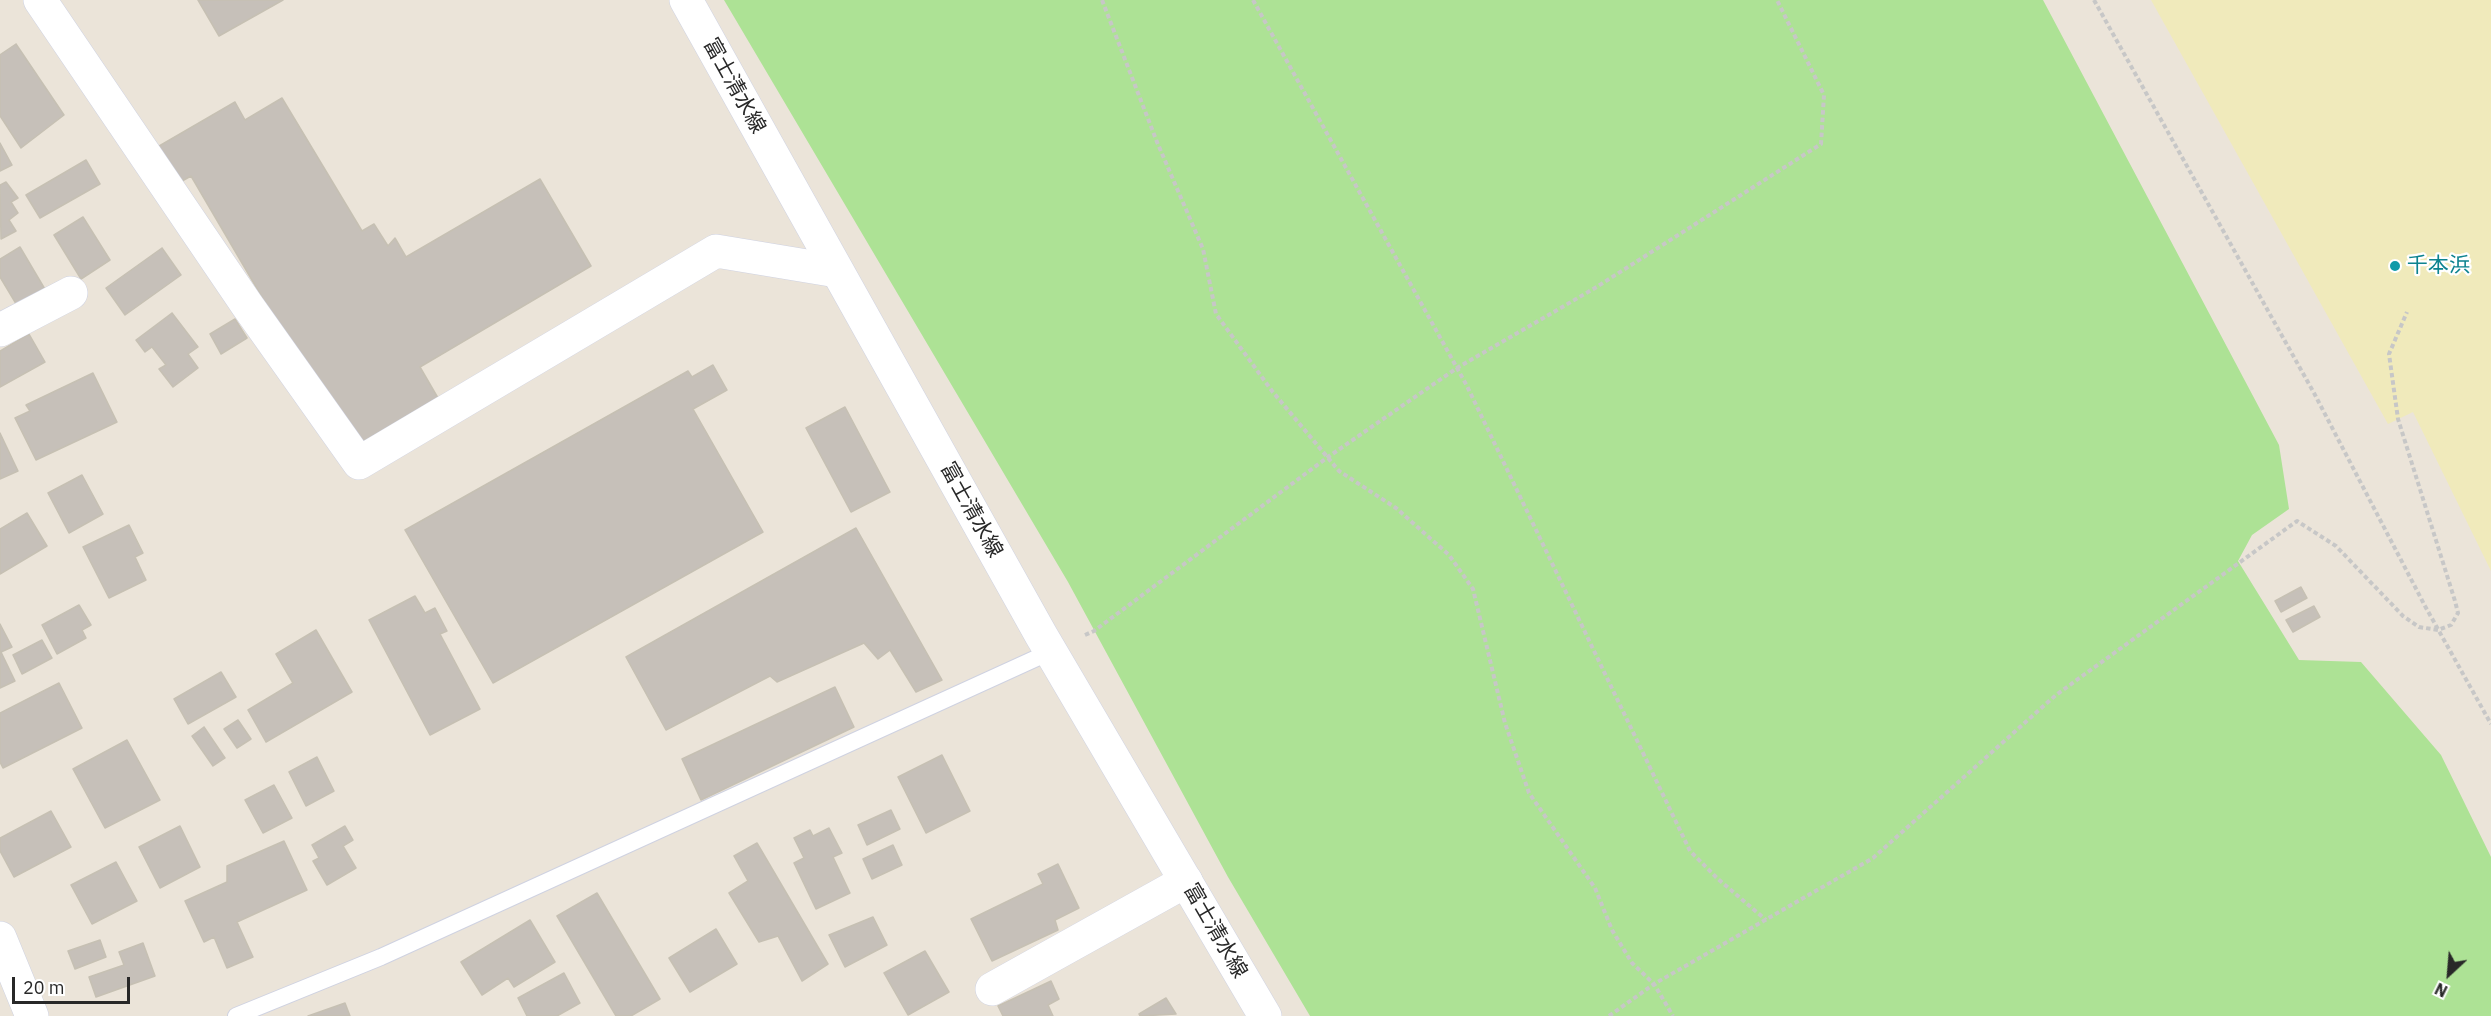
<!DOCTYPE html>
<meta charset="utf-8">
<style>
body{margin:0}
#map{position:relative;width:2491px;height:1016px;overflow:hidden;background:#ebe4d9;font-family:"IBM Plex Sans",sans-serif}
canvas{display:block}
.north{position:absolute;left:2419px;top:944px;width:60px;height:60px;-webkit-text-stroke:4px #fff;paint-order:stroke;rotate:206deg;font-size:16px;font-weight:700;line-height:24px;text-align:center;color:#282828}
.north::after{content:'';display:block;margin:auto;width:21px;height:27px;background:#282828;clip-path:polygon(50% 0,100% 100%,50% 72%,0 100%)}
.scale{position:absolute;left:12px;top:977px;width:118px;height:27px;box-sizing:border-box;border:3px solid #282828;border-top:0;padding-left:8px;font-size:18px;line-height:21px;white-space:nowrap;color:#282828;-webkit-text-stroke:4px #fff;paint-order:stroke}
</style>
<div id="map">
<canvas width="2491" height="1016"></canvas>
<div class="north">N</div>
<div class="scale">20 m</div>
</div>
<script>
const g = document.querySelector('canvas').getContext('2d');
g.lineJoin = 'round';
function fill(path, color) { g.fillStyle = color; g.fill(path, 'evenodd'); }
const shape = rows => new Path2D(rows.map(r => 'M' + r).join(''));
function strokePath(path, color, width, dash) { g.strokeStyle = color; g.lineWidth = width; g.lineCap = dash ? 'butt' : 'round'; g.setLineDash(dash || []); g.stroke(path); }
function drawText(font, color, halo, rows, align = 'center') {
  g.font = font + ' "IBM Plex Sans","Noto Sans JP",sans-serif'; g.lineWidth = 4.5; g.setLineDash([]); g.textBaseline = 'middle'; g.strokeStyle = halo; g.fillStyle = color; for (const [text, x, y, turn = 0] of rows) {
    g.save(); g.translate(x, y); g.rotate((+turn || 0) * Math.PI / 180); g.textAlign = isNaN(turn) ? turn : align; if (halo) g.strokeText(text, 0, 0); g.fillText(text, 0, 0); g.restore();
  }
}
fill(shape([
 [724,0,2043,0,2279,445,2289,509,2252,535,2238,561,2299,660,2361,662,2441,755,2491,857,2491,1016,1310,1016,1228,877,1068,582]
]), '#ade295');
fill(shape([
 [2151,0,2491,0,2491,571,2413,412,2388,424]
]), '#f0eabb');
const building = shape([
 [198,0,283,0,219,36,198,0],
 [16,44,64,115,21,148,0,116,0,55,16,44],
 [282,98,362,231,374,224,388,246,395,238,406,257,540,179,591,266,420,367,438,398,351,449,191,176,175,185,154,149,235,102,245,120,282,98],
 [0,143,12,165,0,171,0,143],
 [86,160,100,184,40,218,26,195,86,160],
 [6,182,18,198,11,202,18,213,9,220,16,231,1,239,0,185,6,182],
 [83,217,110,260,81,279,54,235,83,217],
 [20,247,46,291,18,307,0,277,0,259,20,247],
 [162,248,181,275,125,315,106,288,162,248],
 [172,313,198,347,188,354,198,368,173,387,159,369,166,365,152,347,145,352,136,340,172,313],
 [235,319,247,338,221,354,210,334,235,319],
 [29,334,45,362,0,387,0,351,29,334],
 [713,365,727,390,693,409,763,532,493,683,405,530,688,371,692,377,713,365],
 [93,373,117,422,36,460,15,418,30,411,26,405,93,373],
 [845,407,890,492,851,512,806,428,845,407],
 [0,433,18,471,0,479,0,433],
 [82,475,103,514,69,533,48,493,82,475],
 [27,513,47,546,0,574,0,529,27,513],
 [129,525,143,553,135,557,146,580,109,598,83,547,129,525],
 [856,528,942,680,916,692,890,650,878,659,864,643,777,682,770,676,666,730,626,657,856,528],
 [2301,587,2307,598,2281,612,2275,601,2301,587],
 [415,596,425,613,435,608,447,631,440,634,480,709,430,735,369,620,415,596],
 [79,605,91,625,82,630,86,638,57,654,42,625,79,605],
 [2314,606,2320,617,2293,632,2286,620,2314,606],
 [0,624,12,647,1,652,15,681,0,688,0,624],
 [316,630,352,692,266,742,248,710,293,683,276,654,316,630],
 [42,640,52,658,22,674,13,655,42,640],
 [221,672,236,697,188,724,174,699,221,672],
 [59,683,82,728,3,768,0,762,0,713,59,683],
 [835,687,854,727,701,800,682,759,835,687],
 [238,720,251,739,237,748,224,729,238,720],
 [204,727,225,758,213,766,192,736,204,727],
 [127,740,160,800,105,828,73,769,127,740],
 [942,755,970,811,926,833,898,777,942,755],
 [317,757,334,791,306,806,289,772,317,757],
 [274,785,292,818,263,833,245,800,274,785],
 [891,810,900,829,867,845,858,825,891,810],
 [51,811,71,847,14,877,0,851,0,838,51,811],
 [180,826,200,867,160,888,139,847,180,826],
 [345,826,353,840,343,846,356,868,327,885,313,861,319,858,312,845,345,826],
 [829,828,842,853,833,857,850,893,816,909,794,863,804,858,794,838,810,830,813,836,829,828],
 [284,841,307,890,237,922,253,957,227,968,214,937,204,942,185,901,227,882,227,866,284,841],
 [757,843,828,964,802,981,778,936,759,942,729,893,748,881,734,856,757,843],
 [893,845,902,865,872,879,863,859,893,845],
 [116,862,137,901,92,924,71,885,116,862],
 [1058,864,1079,908,1055,920,1058,930,992,961,971,919,1043,884,1038,874,1058,864],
 [597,893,660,999,631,1016,616,1016,557,916,597,893],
 [873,917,887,945,845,967,829,935,873,917],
 [530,920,555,962,514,987,508,978,482,995,461,962,530,920],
 [716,929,737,964,690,992,669,958,716,929],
 [100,940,106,957,75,969,68,951,100,940],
 [143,943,155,976,96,997,89,977,124,965,119,952,143,943],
 [925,951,949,992,908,1015,884,973,925,951],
 [564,973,580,1003,557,1016,527,1016,518,998,564,973],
 [1051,981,1059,999,1048,1005,1053,1016,1003,1016,998,1006,1051,981],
 [1166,998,1176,1014,1140,1016,1139,1014,1166,998],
 [345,1003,350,1016,308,1016,345,1003]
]);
fill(building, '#c6c0b9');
strokePath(building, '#c6c0b3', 1.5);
const service = shape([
 [236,1016,381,957,1052,651]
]);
const minor = shape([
 [40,0,247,305,359,463,716,251,837,271],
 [0,330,71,293],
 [992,989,1186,881]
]);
const tertiary = shape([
 [0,938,32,1016]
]);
const secondary = shape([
 [686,0,1041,635,1265,1016]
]);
strokePath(service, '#cfd2e1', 18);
strokePath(minor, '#cfd2e1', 34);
strokePath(tertiary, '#cfd2e1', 34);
strokePath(secondary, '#cfd2e1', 34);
strokePath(shape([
 [1102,0,1157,142,1203,249,1216,314,1272,391,1339,471,1396,508,1449,555,1473,589,1505,723,1529,793,1595,888,1612,930,1632,963,1654,984,1673,1016],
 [1253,0,1467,386,1690,851,1718,879,1766,920],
 [2094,0,2314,393,2425,606,2491,724],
 [1085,635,1094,631,1328,457,1457,368,1595,288,1821,144,1824,95,1777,0],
 [1609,1016,1654,984,1873,858,2056,695,2297,521,2336,546,2403,616,2419,627,2438,630,2451,625,2458,613,2455,601,2398,419,2389,354,2407,312]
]), '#c7c7c7', 4, [4.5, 3]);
strokePath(service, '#fff', 16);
strokePath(minor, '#fff', 33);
strokePath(tertiary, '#fff', 33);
strokePath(secondary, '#fff', 33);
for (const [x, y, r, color] of [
 [2395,266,6,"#0f9aa8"]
]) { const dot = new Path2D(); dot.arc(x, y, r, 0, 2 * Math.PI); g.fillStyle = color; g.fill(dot); strokePath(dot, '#fff', 2); }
drawText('21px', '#282828', '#fff', [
 ["富士清水線",734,86,61],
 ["富士清水線",971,510,61],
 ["富士清水線",1215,931,60]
]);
drawText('21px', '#0d838f', '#fff', [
 ["千本浜",2407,266]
], 'left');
</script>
